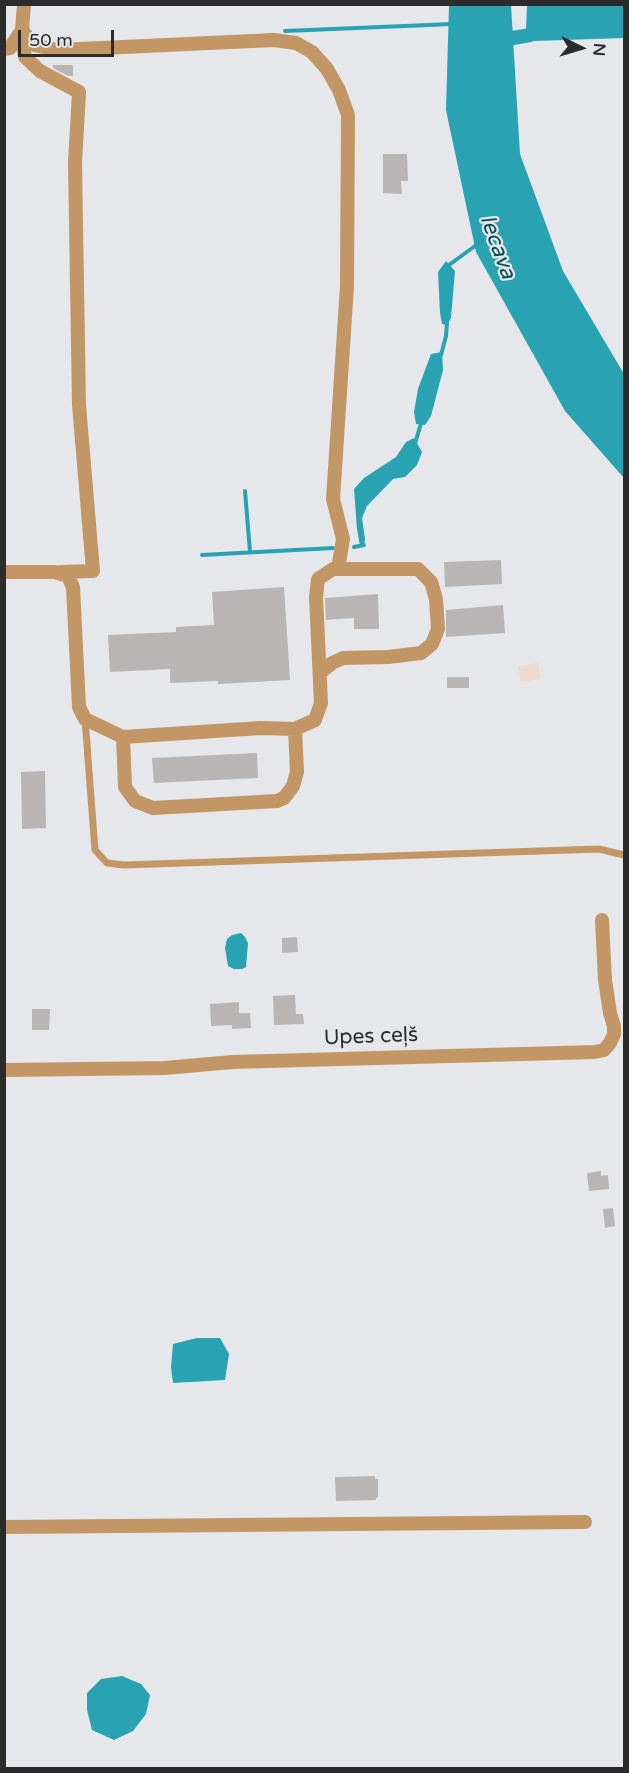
<!DOCTYPE html>
<meta charset="utf-8">
<style>
body{margin:0}
#map{position:relative;width:629px;height:1773px;overflow:hidden;background:#e5e7ea;font-family:"Varela Round",sans-serif}
canvas{display:block}
.frame{position:absolute;inset:0;border:6px solid #2b2b2c;pointer-events:none}
.north{position:absolute;left:551px;top:18px;width:60px;height:60px;-webkit-text-stroke:4px #e5e7ea;paint-order:stroke;rotate:95deg;font-size:16px;font-weight:700;line-height:24px;text-align:center;color:#2b2b2c}
.north::after{content:'';display:block;margin:auto;width:21px;height:27px;background:#2b2b2c;clip-path:polygon(50% 0,100% 100%,50% 72%,0 100%)}
.scale{position:absolute;left:18px;top:30px;width:96px;height:27px;box-sizing:border-box;border:3px solid #2b2b2c;border-top:0;padding-left:8px;font-size:18px;line-height:21px;white-space:nowrap;color:#2b2b2c;-webkit-text-stroke:4px #e5e7ea;paint-order:stroke}
</style>
<div id="map">
<canvas width="629" height="1773"></canvas>
<div class="frame"></div>
<div class="north">N</div>
<div class="scale">50 m</div>
</div>
<script>
const g = document.querySelector('canvas').getContext('2d');
g.lineJoin = 'round';
function fill(path, color) { g.fillStyle = color; g.fill(path, 'evenodd'); }
const shape = rows => new Path2D(rows.map(r => 'M' + r).join(''));
function strokePath(path, color, width, dash) { g.strokeStyle = color; g.lineWidth = width; g.lineCap = dash ? 'butt' : 'round'; g.setLineDash(dash || []); g.stroke(path); }
function drawText(font, color, halo, rows, align = 'center') {
  g.font = font + ' "Varela Round",sans-serif'; g.lineWidth = 4.5; g.setLineDash([]); g.textBaseline = 'middle'; g.strokeStyle = halo; g.fillStyle = color; for (const [text, x, y, turn = 0] of rows) {
    g.save(); g.translate(x, y); g.rotate((+turn || 0) * Math.PI / 180); g.textAlign = isNaN(turn) ? turn : align; if (halo) g.strokeText(text, 0, 0); g.fillText(text, 0, 0); g.restore();
  }
}
fill(shape([
 [538,663,540,679,521,682,518,666]
]), '#eed9cb');
fill(shape([
 [449,5,511,5,520,154,563,271,624,374,624,478,565,411,476,252,446,110],
 [527,5,624,5,624,38,534,41,526,29],
 [446,261,455,271,451,318,447,325,442,324,440,313,438,272],
 [442,352,443,370,431,416,425,425,416,424,414,412,418,389,431,354],
 [414,438,422,452,417,465,405,477,393,479,367,506,362,518,365,539,364,545,360,546,357,529,354,489,364,478,396,457,406,442],
 [241,933,245,937,248,943,246,967,242,969,234,969,228,966,225,948,227,939,232,935],
 [197,1338,220,1338,229,1354,225,1380,173,1383,171,1367,173,1344],
 [122,1676,141,1684,150,1695,146,1714,133,1731,114,1740,92,1730,87,1710,87,1693,101,1679]
]), '#29a3b2');
strokePath(shape([
 [285,31,452,24],
 [448,269,449,265,475,246,477,243],
 [441,355,446,336,447,322],
 [414,447,422,420],
 [245,491,250,552],
 [354,547,364,545],
 [202,555,333,548]
]), '#29a3b2', 4);
strokePath(shape([
 [497,33,513,38,530,35]
]), '#29a3b2', 14);
fill(shape([
 [53,65,73,65,73,76,68,76,53,68],
 [383,154,407,154,408,181,401,181,402,194,383,193],
 [501,560,502,584,445,587,444,562],
 [284,587,290,680,218,684,218,681,170,683,170,669,110,672,108,635,176,632,176,627,214,625,212,592],
 [378,594,379,629,354,629,354,618,326,620,325,598],
 [503,605,505,633,446,637,446,610],
 [447,677,469,677,469,688,447,688],
 [257,753,258,778,154,783,152,758],
 [45,771,46,828,22,829,21,772],
 [297,937,298,952,282,953,282,938],
 [295,995,296,1014,303,1014,304,1024,274,1025,273,996],
 [239,1002,239,1013,250,1013,251,1028,232,1029,232,1025,211,1026,210,1004],
 [32,1009,50,1009,49,1030,32,1030],
 [601,1171,601,1176,608,1175,609,1189,589,1191,587,1173],
 [613,1208,615,1226,605,1228,603,1209],
 [375,1476,375,1479,378,1479,378,1497,376,1498,376,1500,336,1501,335,1477]
]), '#b9b5b5');
strokePath(shape([
 [85,719,95,850,107,863,124,865,599,849,624,855]
]), '#c39765', 7);
strokePath(shape([
 [22,30,34,45,58,50,274,40,296,43,312,52,327,69,339,90,348,115,347,286,333,499,343,539,338,569],
 [22,32,25,57,40,71,79,92,75,163,79,405,93,571,61,572],
 [4,49,10,48,22,30,24,4],
 [4,572,55,572,68,576,73,587,79,707,85,719,123,737,261,728,295,729,315,720,321,703,316,597,318,579,333,569,418,569,431,582,436,599,438,629,432,644,421,653,388,657,343,658,332,663,321,672],
 [123,737,125,787,135,801,153,808,277,801,284,798,293,786,297,772,295,729],
 [4,1070,165,1068,232,1062,595,1052,604,1050,610,1043,614,1034,614,1026,610,1013,605,980,602,920],
 [4,1527,585,1522]
]), '#c39765', 14);
drawText('21px', '#2b2b2c', '#e5e7ea', [
 ["Upes ceļš",371,1037,-2]
]);
drawText('italic 22px', '#064d55', '#e5e7ea', [
 ["Iecava",497,247,70]
]);
</script>
